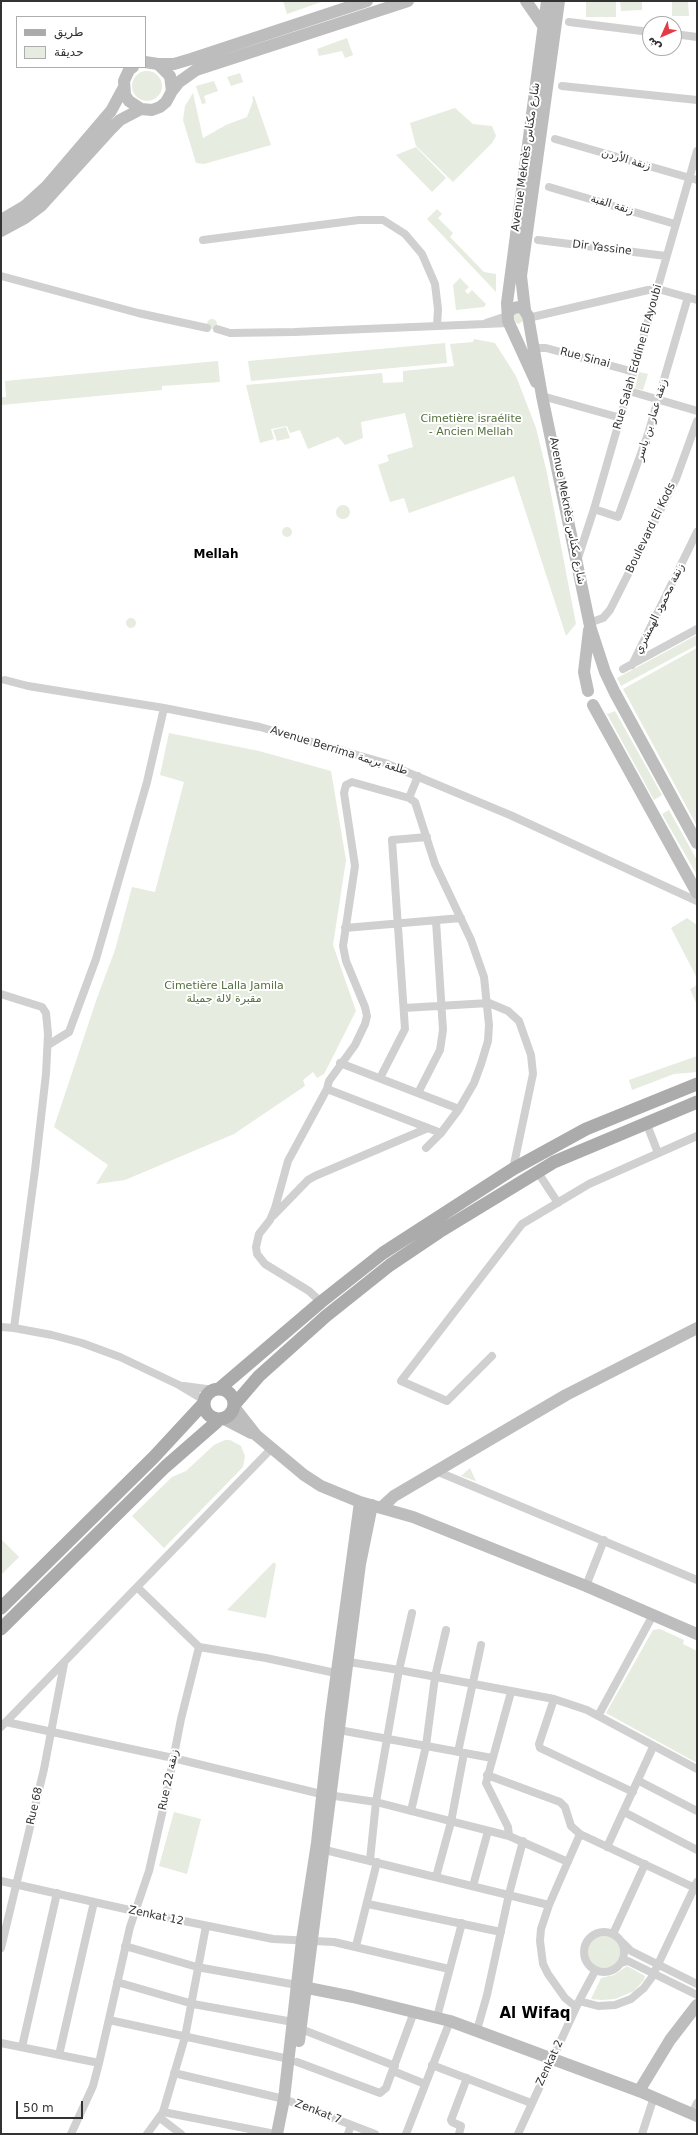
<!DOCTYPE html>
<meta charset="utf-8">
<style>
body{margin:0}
#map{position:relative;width:698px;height:2135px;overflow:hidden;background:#fff;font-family:"DejaVu Sans","Noto Sans Arabic",sans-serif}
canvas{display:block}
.frame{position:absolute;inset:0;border:2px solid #333;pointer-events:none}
.legend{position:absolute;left:16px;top:16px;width:130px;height:52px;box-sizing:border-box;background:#fff;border:1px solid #adadad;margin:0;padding:5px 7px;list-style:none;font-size:12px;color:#333}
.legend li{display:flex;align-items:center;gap:8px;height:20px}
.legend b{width:20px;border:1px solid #adadad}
.north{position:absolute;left:642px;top:16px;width:40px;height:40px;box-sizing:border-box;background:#fff;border:1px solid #adadad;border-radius:50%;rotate:225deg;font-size:11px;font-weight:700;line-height:16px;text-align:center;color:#333}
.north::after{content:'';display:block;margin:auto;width:14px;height:18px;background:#e63946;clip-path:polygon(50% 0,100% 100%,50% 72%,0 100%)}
.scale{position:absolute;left:16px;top:2101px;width:67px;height:18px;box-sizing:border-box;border:2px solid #333;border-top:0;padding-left:5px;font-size:12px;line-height:14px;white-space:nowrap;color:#333;-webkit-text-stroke:3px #fff;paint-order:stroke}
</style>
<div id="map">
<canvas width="698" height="2135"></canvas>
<div class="frame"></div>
<ul class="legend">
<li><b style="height:5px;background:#ababab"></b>طريق</li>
<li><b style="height:11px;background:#e6ecdf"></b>حديقة</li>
</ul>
<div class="north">ش</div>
<div class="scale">50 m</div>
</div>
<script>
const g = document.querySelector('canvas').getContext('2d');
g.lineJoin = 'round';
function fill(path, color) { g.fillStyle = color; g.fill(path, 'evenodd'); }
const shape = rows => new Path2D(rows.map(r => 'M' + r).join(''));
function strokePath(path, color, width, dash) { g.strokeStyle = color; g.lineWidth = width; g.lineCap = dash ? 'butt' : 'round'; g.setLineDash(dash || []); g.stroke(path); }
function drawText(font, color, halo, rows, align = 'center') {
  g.font = font + ' "DejaVu Sans","Noto Sans Arabic",sans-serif'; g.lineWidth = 4; g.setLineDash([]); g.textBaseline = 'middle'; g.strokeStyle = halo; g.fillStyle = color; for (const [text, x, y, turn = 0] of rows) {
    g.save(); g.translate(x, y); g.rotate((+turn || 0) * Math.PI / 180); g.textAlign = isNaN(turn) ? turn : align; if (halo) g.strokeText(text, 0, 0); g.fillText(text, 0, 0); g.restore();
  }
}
fill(shape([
 [283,1,324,1,287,14],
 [586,1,616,1,616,17,586,17],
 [620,1,642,1,642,10,621,11],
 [672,1,688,1,689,16,672,16],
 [347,38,353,55,345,58,342,51,319,56,317,49],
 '132 86a15 15 0 1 1 30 0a15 15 0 1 1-30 0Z',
 [240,73,243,82,231,86,227,77],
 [214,81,218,91,204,96,206,103,202,104,196,86],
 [193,93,203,138,226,125,247,117,253,101,252,97,254,96,271,145,204,164,196,163,183,120,185,106],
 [455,108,473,124,492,126,496,136,492,143,453,182,416,146,410,123],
 [416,147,446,178,432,192,396,155],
 [437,209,442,214,438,218,453,233,450,237,484,272,496,274,496,292,427,219],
 [460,278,469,287,465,291,468,294,472,290,486,304,484,307,456,310,453,285],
 [518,310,524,320,519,324,514,322,511,315],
 '207 324a5 5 0 1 1 10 0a5 5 0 1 1-10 0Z',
 [474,339,495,343,516,376,536,428,547,473,576,624,566,636,514,476,409,513,404,498,390,502,378,465,389,461,387,455,413,447,405,413,361,422,363,438,345,445,338,437,308,449,300,430,290,433,287,426,271,429,274,439,260,443,246,385,382,373,383,383,403,382,403,371,454,366,450,344,473,342],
 [445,343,447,363,251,381,248,361],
 [218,361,220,382,162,386,162,390,1,405,1,397,6,397,5,381],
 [639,372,648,374,643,390,635,388],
 [286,427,290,438,277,441,273,430],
 '336 512a7 7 0 1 1 14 0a7 7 0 1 1-14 0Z',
 '282 532a5 5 0 1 1 10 0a5 5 0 1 1-10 0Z',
 '126 623a5 5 0 1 1 10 0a5 5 0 1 1-10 0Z',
 [697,635,697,645,621,686,617,678],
 [697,648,697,826,623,689],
 [615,711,662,795,654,800,606,712,608,714],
 [169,733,259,751,331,771,346,860,333,945,356,1011,324,1074,317,1078,313,1072,303,1080,305,1086,234,1134,125,1180,96,1184,108,1165,54,1127,97,998,115,950,132,887,155,892,184,782,160,775],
 [669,810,697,860,697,875,662,814],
 [687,918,697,925,697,978,671,928],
 [697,985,697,1005,690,989],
 [697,1056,697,1072,674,1074,632,1090,629,1080],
 [225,1440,230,1440,241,1446,245,1456,243,1467,164,1548,132,1516,172,1477,186,1471,214,1445],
 [470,1468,476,1481,461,1476],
 [1,1539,19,1557,1,1575],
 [274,1562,276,1565,266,1618,227,1610],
 [660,1629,684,1640,683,1644,697,1651,697,1763,606,1713,653,1630],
 [174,1812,201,1819,187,1874,159,1866],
 '586 1952a17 17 0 1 1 34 0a17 17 0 1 1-34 0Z',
 [627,1966,645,1976,644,1980,634,1991,615,1999,602,2000,591,1999,601,1978,614,1975]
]), '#e6ecdf');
strokePath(shape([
 [569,22,650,32],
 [674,34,697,37],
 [562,86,697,100],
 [555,139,697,180],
 [549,187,675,224],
 [203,240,359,220,383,220,405,234,422,254,435,284,438,309,437,326],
 [538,240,666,256],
 [1,276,138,313,207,328],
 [528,318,648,290,658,289,697,300],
 [486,323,507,316],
 [217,329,230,333,294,332,509,323],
 [534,348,546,348,634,372],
 [629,391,697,411],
 [542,396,621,418],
 [594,509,618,517,648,434,688,297],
 [577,561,594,509,697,151],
 [589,623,603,618,610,610,676,479,697,421],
 [632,665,697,532],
 [623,669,697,629],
 [5,680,28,686,164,708,260,727,385,763,510,815,697,901],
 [409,798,418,776],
 [345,928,461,918],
 [1,994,42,1007,46,1013,48,1034,46,1074,35,1170,14,1328],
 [404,1008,489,1003,508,1011,519,1021,531,1055,533,1074,513,1169],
 [48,1045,69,1032,96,959,147,782,164,708],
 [340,1063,459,1109],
 [380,1078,405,1029,392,840,427,837],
 [327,1089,441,1133],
 [418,1093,440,1050,443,1030,436,921],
 [646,1122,658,1153],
 [537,1171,558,1203],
 [273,1216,308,1180,315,1176,428,1128],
 [321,1302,309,1291,265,1264,257,1254,256,1247,259,1234,270,1220,275,1208,288,1161,327,1089,329,1081,355,1045,365,1024,367,1016,365,1007,346,961,343,946,355,866,344,793,346,785,352,782,409,798,415,802,435,864,471,940,484,977,489,1025,488,1041,481,1064,474,1083,459,1109,441,1133,426,1148],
 [1,1327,14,1328,52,1335,82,1343,120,1357,179,1385,204,1400],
 [492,1356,447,1401,401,1381,522,1224,589,1184,697,1136],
 [184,1386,214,1390],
 [436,1471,697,1580],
 [586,1586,604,1540],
 [138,1588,199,1647,266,1658,340,1674],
 [349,1662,399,1670,554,1699,587,1710,697,1769],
 [554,1699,539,1744,540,1748,633,1792],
 [598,1716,653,1615],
 [6,1722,173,1758,321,1794,376,1802,411,1811,509,1836,568,1862],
 [1,1727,271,1449],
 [339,1730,492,1758],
 [458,1752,481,1645],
 [487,1775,560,1802,565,1807,571,1826,580,1834,697,1889],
 [639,1781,697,1811],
 [411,1811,426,1746,435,1677,446,1630],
 [624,1812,697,1850],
 [509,1836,508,1827,486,1783,511,1692],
 [607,1847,653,1747],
 [325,1850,549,1905],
 [370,1860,376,1802,399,1670,412,1613],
 [436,1877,451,1822,464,1753],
 [1,1881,134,1911,273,1939,334,1942,449,1969],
 [473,1886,488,1831],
 [368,1904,501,1932],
 '584 1952a20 20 0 1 1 40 0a20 20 0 1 1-40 0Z',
 [613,1934,645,1864],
 [623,1943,631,1951,697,1984],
 [125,1946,197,1967,297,1985],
 [356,1946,377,1862],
 [1,1948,44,1769,64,1664],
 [621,1963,628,1961,697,1995],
 [117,1982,193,2004,293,2022],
 [579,2001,598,2006,615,2005,631,1999,644,1988,652,1977,697,1882],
 [576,2007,565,1998,548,1974,543,1964,540,1941,541,1929,549,1905,580,1834],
 [437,2017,462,1923],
 [109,2020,289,2059],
 [301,2029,395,2066],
 [477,2030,487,1995,509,1894,523,1841],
 [1,2043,99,2063],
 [22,2047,57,1893],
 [59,2055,94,1902],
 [297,2062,380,2093,386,2088,414,2012],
 [432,2065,531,2103],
 [393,2071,425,2084],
 [174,2073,284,2099,375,2134],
 [163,2112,275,2134],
 [692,2114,697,2103],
 [160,2118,181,2134],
 [71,2134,93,2086,99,2063,130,1927,149,1871,166,1796,181,1719,199,1647],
 [147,2134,163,2112,185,2037,206,1926],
 [348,2134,351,2125],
 [406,2134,450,2021],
 [459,2134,461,2126,452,2122,451,2120,467,2078],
 [518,2134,579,2001,595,1971],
 [642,2134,654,2097]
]), '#d0d0d0', 8);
strokePath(shape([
 [526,1,544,27],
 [158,64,174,64,191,59,367,1],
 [133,67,129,70,124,81,125,95,129,101,141,109,152,110,160,107,166,102,172,91,170,76,158,64,145,62],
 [172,91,179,82,196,70,408,1],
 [1,220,25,206,47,186,111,111,124,87],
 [1,231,25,218,41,206,111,129,120,120,141,109],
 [525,310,521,276,559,1],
 [508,314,511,309,518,307,523,308,528,316,542,396,590,626,605,672,614,691],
 [536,382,508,321,507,303,547,1],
 [588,691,584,672,589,630],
 [615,693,697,843],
 [593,705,697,893],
 [234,1407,256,1435,304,1475,321,1486,360,1502,413,1517,586,1586,697,1634],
 [224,1419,251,1433],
 [381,1508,394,1496,513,1426,566,1395,697,1328],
 [298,1986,353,1997,450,2021,639,2091,697,2116],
 [299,2041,360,1564,372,1505],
 [639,2091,670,2040,697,2005],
 [277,2134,284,2099,302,1940,317,1843,331,1715,360,1502]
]), '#bdbdbd', 12);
strokePath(shape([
 '204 1404a15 15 0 1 1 30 0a15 15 0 1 1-30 0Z',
 [219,1389,321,1302,383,1253,513,1169,586,1129,697,1084],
 [234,1405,259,1376,326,1316,390,1265,439,1232,554,1162,697,1102],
 [1,1608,154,1457,204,1403],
 [1,1629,165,1467,220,1419]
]), '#ababab', 13);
drawText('11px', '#333', '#fff', [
 ["Avenue Meknès شارع مكناس",526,157,-82],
 ["زنقة الأردن",626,160,16],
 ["زنقة القبة",612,205,17],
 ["Dir Yassine",602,248,7],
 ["Rue Salah Eddine El Ayoubi",638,357,-74],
 ["Rue Sinai",585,358,15],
 ["زنقة عمار بن ياسر",652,420,-73],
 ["Avenue Meknès شارع مكناس",567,511,79],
 ["Boulevard El Kods",651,528,-64],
 ["زنقة محمود الهمشري",660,609,-64],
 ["Avenue Berrima طلعة بريمة",339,751,17],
 ["Rue 22 زنقة",169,1780,-78],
 ["Rue 68",35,1806,-77],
 ["Zenkat 12",156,1916,12],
 ["Zenkat 2",550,2063,-65],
 ["Zenkat 7",318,2112,21]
]);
drawText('11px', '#56703f', '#fff', [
 ["Cimetière israélite",471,419],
 ["- Ancien Mellah",471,432],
 ["Cimetière Lalla Jamila",224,986],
 ["مقبرة لالة جميلة",224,999]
]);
drawText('bold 12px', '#000', '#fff', [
 ["Mellah",216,555]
]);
drawText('bold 15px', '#000', '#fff', [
 ["Al Wifaq",535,2014]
]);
</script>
